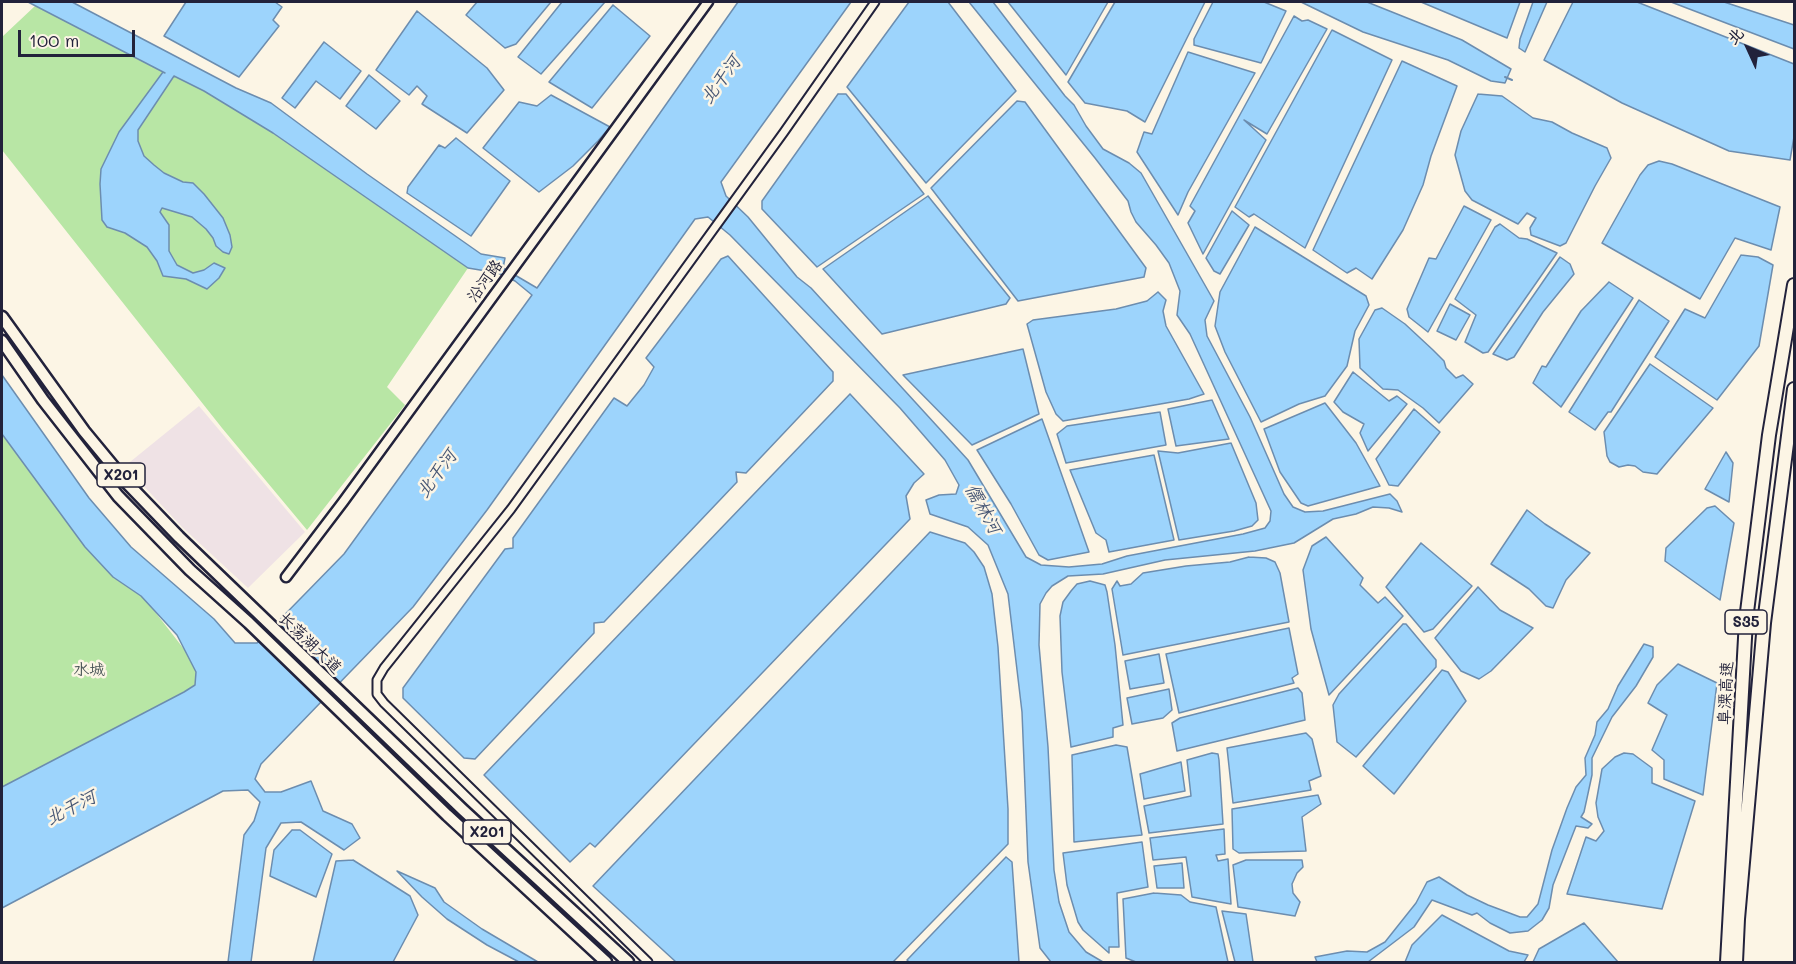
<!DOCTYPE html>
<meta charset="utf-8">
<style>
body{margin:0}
#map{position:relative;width:1796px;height:964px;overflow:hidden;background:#fcf5e5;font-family:Mali,"LXGW WenKai TC",sans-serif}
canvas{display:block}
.frame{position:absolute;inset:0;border:3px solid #22223b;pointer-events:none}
.north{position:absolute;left:1718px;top:18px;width:60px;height:60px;-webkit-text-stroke:4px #fcf5e5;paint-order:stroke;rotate:314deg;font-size:16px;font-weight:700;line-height:24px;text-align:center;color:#22223b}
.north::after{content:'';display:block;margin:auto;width:21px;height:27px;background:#22223b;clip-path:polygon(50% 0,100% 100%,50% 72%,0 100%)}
.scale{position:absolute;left:18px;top:30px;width:117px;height:27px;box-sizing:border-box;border:3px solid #22223b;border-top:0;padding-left:8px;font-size:18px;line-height:21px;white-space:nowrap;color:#22223b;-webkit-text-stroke:4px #fcf5e5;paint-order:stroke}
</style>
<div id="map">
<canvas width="1796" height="964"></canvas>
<div class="frame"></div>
<div class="north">北</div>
<div class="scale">100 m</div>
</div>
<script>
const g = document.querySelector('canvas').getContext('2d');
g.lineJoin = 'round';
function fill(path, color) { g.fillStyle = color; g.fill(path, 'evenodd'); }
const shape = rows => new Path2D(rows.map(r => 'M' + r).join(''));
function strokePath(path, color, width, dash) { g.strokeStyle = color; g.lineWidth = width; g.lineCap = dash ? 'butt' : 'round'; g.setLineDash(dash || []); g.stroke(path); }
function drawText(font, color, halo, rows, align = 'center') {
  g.font = font + ' Mali,"LXGW WenKai TC",sans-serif'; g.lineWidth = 5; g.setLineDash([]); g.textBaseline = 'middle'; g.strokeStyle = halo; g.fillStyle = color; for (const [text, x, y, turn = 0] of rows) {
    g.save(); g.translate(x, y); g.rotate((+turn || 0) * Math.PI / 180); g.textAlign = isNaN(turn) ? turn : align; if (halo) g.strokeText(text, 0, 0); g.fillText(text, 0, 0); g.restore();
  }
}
fill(shape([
 [199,406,305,532,248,588,182,527,125,466]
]), '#efe2e5');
fill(shape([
 [35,6,204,91,273,133,468,268,387,387,405,405,307,530,222,428,2,150,2,37],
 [2,415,215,689,2,855]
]), '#b8e6a5');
const water = shape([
 [28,2,72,2,236,88,271,103,367,174,481,254,505,258,503,268,537,288,738,2,851,2,721,182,726,196,748,217,797,277,811,288,968,460,1026,557,1041,565,1069,567,1102,564,1127,556,1243,534,1265,528,1270,521,1271,511,1190,334,1177,315,1180,291,1169,263,1156,245,1136,222,1131,212,1128,201,1095,158,969,2,993,2,1065,96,1074,105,1086,126,1103,149,1129,163,1141,173,1214,301,1205,320,1207,336,1250,417,1284,494,1293,507,1305,512,1323,511,1390,494,1397,501,1402,512,1389,508,1373,507,1356,514,1333,519,1294,543,1255,551,1165,560,1103,574,1068,576,1052,586,1046,593,1040,604,1039,645,1048,747,1054,870,1059,902,1069,932,1086,952,1103,962,1051,962,1040,948,1028,862,1022,712,1008,594,988,545,968,527,930,514,926,500,939,495,956,494,959,485,945,460,900,408,730,235,708,217,695,219,487,510,413,607,261,764,255,779,265,792,281,792,311,781,323,811,352,824,360,838,344,850,301,822,281,823,266,848,251,962,228,962,244,835,254,821,260,802,248,790,223,791,2,908,2,787,184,692,195,685,196,672,177,635,141,596,113,577,85,547,2,434,2,375,89,498,131,547,214,619,235,643,257,643,344,554,532,295,515,281,498,273,468,268,273,133,204,91,174,76,138,130,138,141,144,156,154,165,164,173,183,182,193,183,204,194,223,218,230,235,232,247,229,254,223,252,216,246,213,238,206,229,192,217,162,208,160,212,169,225,169,251,177,265,193,273,204,270,214,263,225,268,219,278,207,289,186,279,163,276,157,261,147,247,125,233,107,227,102,220,100,184,101,169,119,132,163,72,165,73,28,2],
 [186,2,275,2,282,7,273,20,279,26,239,77,164,36,186,2],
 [477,2,551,2,516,44,505,48,466,15,477,2],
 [562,2,605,2,541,74,518,57,562,2],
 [909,2,948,2,1016,91,926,183,847,87,909,2],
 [1008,2,1108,2,1066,75,1008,2],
 [1115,2,1205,2,1145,122,1127,111,1085,103,1068,82,1115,2],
 [1213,2,1264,2,1286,11,1261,63,1194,45,1194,39,1213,2],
 [1301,2,1367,2,1462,40,1511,69,1505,83,1491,81,1448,60,1363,32,1301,2],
 [1421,2,1520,2,1507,38,1421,2],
 [1533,2,1547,2,1525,52,1519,48,1520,39,1533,2],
 [1573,2,1637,2,1794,64,1794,137,1790,160,1729,151,1622,103,1544,60,1573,2],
 [1671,2,1724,2,1794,25,1794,49,1671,2],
 [613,5,650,36,592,108,549,82,613,5],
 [417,11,487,68,504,90,467,133,422,104,427,96,417,86,409,95,376,70,417,11],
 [1294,16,1302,21,1308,20,1327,29,1267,134,1244,120,1266,140,1203,254,1188,223,1195,211,1190,206,1294,16],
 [1332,30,1392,60,1305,248,1254,214,1249,217,1235,207,1332,30],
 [324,42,361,71,340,99,316,81,295,108,282,98,324,42],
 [1188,52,1255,73,1188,192,1178,215,1137,152,1144,132,1152,134,1188,52],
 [1402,61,1457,86,1431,156,1423,185,1403,230,1372,279,1356,268,1347,273,1313,250,1402,61],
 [369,75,400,101,376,129,346,106,369,75],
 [838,94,846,94,924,194,817,267,762,209,762,201,838,94],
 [1478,94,1502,96,1533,118,1552,122,1572,133,1607,148,1611,158,1595,186,1566,243,1560,246,1531,235,1530,228,1536,218,1527,213,1518,224,1472,200,1465,191,1455,155,1461,131,1478,94],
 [551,95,610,127,598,141,573,166,539,192,483,148,519,102,537,106,551,95],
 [1017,101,1025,102,1146,268,1144,277,1018,301,931,188,1017,101],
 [456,138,510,181,471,236,407,193,408,187,439,145,445,148,456,138],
 [1659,161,1672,164,1780,207,1771,250,1735,238,1700,299,1602,243,1640,175,1648,165,1659,161],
 [928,196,1010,298,1006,304,882,334,823,269,928,196],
 [1464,206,1491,220,1428,332,1409,317,1407,309,1429,258,1436,259,1464,206],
 [1232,211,1249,225,1220,274,1214,271,1206,258,1232,211],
 [1500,224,1519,238,1527,239,1557,253,1488,352,1483,353,1465,342,1476,315,1455,299,1495,227,1500,224],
 [1255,227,1366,296,1369,305,1355,331,1347,366,1325,396,1299,404,1261,422,1225,352,1215,326,1220,292,1255,227],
 [1741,255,1758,257,1773,265,1759,346,1717,400,1655,357,1685,309,1705,318,1741,255],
 [728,256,833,372,833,381,746,473,736,472,737,482,604,622,594,623,594,633,475,759,464,758,403,698,403,688,505,549,513,548,513,538,614,398,627,406,644,385,654,367,646,358,721,259,728,256],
 [1560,257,1570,264,1574,274,1543,312,1514,357,1507,360,1493,354,1560,257],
 [1609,282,1633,298,1561,407,1533,383,1542,366,1546,367,1581,311,1609,282],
 [1158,292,1166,300,1163,311,1166,326,1204,394,1189,399,1063,421,1056,414,1046,392,1027,324,1033,320,1116,309,1147,301,1158,292],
 [1639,300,1669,321,1611,412,1608,412,1595,430,1569,412,1639,300],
 [1450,304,1470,315,1456,340,1437,331,1450,304],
 [1382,308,1405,324,1433,350,1444,361,1446,368,1456,378,1463,375,1473,384,1439,423,1423,408,1398,390,1383,389,1360,368,1359,339,1375,310,1382,308],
 [1023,349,1039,414,972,445,903,375,1023,349],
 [1650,364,1713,408,1657,474,1643,472,1635,466,1628,465,1619,467,1610,462,1607,456,1604,432,1650,364],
 [1353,372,1389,401,1397,396,1407,404,1368,451,1360,433,1364,424,1343,412,1334,402,1353,372],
 [850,394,924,474,914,483,906,496,910,519,595,847,590,843,570,862,484,775,850,394],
 [1212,400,1229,439,1176,446,1168,409,1212,400],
 [1325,403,1356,443,1380,486,1308,506,1301,503,1280,472,1264,429,1325,403],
 [1414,409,1440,432,1398,486,1389,485,1376,459,1414,409],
 [1160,412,1166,445,1066,463,1057,434,1067,426,1160,412],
 [1042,419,1089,552,1048,560,1039,555,1011,504,977,450,1042,419],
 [1231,443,1256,503,1258,520,1252,526,1234,531,1179,540,1158,451,1178,453,1231,443],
 [1726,452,1733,463,1729,502,1705,489,1726,452],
 [1154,455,1174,540,1109,552,1106,540,1096,533,1070,470,1154,455],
 [1715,506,1734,523,1720,600,1665,561,1666,548,1707,508,1715,506],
 [1527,510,1545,524,1590,553,1566,580,1553,608,1546,606,1529,589,1491,564,1527,510],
 [930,532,965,543,974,552,984,567,992,594,998,647,1008,809,1008,844,893,962,676,962,593,886,930,532],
 [1326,537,1363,578,1360,585,1378,603,1385,597,1403,616,1329,695,1311,629,1303,570,1312,546,1326,537],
 [1421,543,1472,586,1433,629,1424,632,1386,587,1421,543],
 [1249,557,1266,558,1275,562,1280,573,1289,622,1123,655,1112,589,1117,581,1120,586,1131,584,1143,573,1186,566,1230,562,1249,557],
 [1090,581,1105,585,1107,592,1115,645,1123,725,1113,728,1113,737,1071,747,1062,672,1060,616,1063,602,1071,591,1077,584,1090,581],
 [1478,587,1500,610,1533,628,1491,671,1479,679,1461,671,1435,638,1478,587],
 [1403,624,1406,624,1436,660,1436,667,1356,757,1337,742,1333,705,1339,694,1403,624],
 [1289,628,1298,674,1292,678,1294,683,1179,713,1166,654,1289,628],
 [1644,644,1653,647,1653,657,1636,686,1612,717,1592,758,1592,775,1584,812,1581,817,1592,824,1588,828,1576,826,1553,885,1549,908,1542,920,1528,931,1510,933,1490,923,1477,913,1472,915,1432,900,1414,927,1368,962,1317,962,1315,957,1347,951,1367,952,1385,942,1416,903,1427,882,1439,877,1467,895,1488,905,1520,917,1527,917,1538,904,1552,850,1567,808,1576,787,1586,775,1585,758,1595,735,1597,722,1608,709,1618,686,1644,644],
 [1159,654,1164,683,1130,689,1125,661,1159,654],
 [1678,664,1717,683,1703,795,1664,779,1664,760,1652,750,1667,715,1648,703,1657,685,1678,664],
 [1442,670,1448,672,1466,701,1394,794,1363,766,1442,670],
 [1298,688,1302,693,1305,720,1177,751,1172,723,1180,718,1298,688],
 [1169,689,1172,710,1163,718,1132,724,1127,698,1169,689],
 [1306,733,1312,739,1321,776,1309,781,1311,790,1233,803,1227,748,1306,733],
 [1116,745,1127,747,1142,835,1074,842,1072,755,1116,745],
 [1212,753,1218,754,1219,760,1223,824,1149,833,1144,806,1191,796,1187,760,1212,753],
 [1624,753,1633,754,1652,768,1652,783,1695,801,1662,909,1567,894,1586,837,1596,841,1604,831,1598,817,1596,803,1602,769,1615,757,1624,753],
 [1181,762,1185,791,1144,799,1140,774,1181,762],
 [1318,795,1321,804,1302,817,1306,851,1239,853,1233,849,1232,809,1318,795],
 [1224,829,1225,854,1216,855,1218,861,1228,859,1231,904,1192,897,1186,857,1153,860,1150,838,1224,829],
 [292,830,300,830,332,854,316,897,270,876,274,850,292,830],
 [1142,842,1148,887,1117,893,1119,947,1109,947,1109,953,1083,930,1078,922,1067,885,1063,853,1142,842],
 [1006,857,1012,862,1019,962,909,962,907,960,1006,857],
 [353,860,410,896,418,915,393,962,313,962,336,861,353,860],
 [1246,860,1302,860,1303,867,1297,873,1292,884,1293,893,1300,902,1295,916,1238,907,1233,865,1246,860],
 [1182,863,1184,888,1157,888,1154,866,1182,863],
 [397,871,435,888,444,902,482,929,538,962,519,962,487,945,447,919,422,897,397,871],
 [1154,893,1181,895,1190,902,1216,907,1228,962,1136,962,1126,958,1123,899,1154,893],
 [1222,911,1246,914,1253,962,1235,962,1222,911],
 [1442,915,1509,951,1528,955,1524,962,1405,962,1412,945,1442,915],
 [1584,923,1618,962,1533,962,1539,949,1584,923]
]);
fill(water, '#9dd4fc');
strokePath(water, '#6c8daf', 1.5);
strokePath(shape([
 [1505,77,1512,80]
]), '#6c8daf', 2);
const minor = shape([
 [648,962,384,703,377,694,377,680,384,668,511,509,784,132,875,2]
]);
const tertiary = shape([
 [286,577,343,502,708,2]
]);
const primary = shape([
 [2,317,84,431,127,483,179,537,463,810,628,962],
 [2,341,43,400,118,496,190,570,249,623,447,815,606,962]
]);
const motorway = shape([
 [1727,962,1746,620,1769,435,1794,285],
 [1736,962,1738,919,1764,623,1794,389]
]);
strokePath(minor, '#22223b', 11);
strokePath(tertiary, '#22223b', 13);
strokePath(primary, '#22223b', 15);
strokePath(motorway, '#22223b', 16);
strokePath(minor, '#fcf5e5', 7);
strokePath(tertiary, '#fcf5e5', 8);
strokePath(primary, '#fcf5e5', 10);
strokePath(motorway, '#fcf5e5', 12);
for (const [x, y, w] of [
 [121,475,48],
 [1746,622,42],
 [487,832,48]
]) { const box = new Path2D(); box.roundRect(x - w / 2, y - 12, w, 24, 4.5); g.fillStyle = '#fcf5e5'; g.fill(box); strokePath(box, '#22223b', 1.5); }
drawText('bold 15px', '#22223b', null, [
 ["X201",121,475],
 ["S35",1746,622],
 ["X201",487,832]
]);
drawText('16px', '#22223b', '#fcf5e5', [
 ["沿河路",485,281,-54],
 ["长荡湖大道",310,643,44],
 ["阜溧高速",1726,693,-87]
]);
drawText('16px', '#485356', '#fcf5e5', [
 ["水城",89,670]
]);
drawText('italic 18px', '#475775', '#fcf5e5', [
 ["北干河",721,80,-54],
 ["北干河",437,474,-54],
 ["儒林河",983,509,61],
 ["北干河",71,808,-27]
]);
</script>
